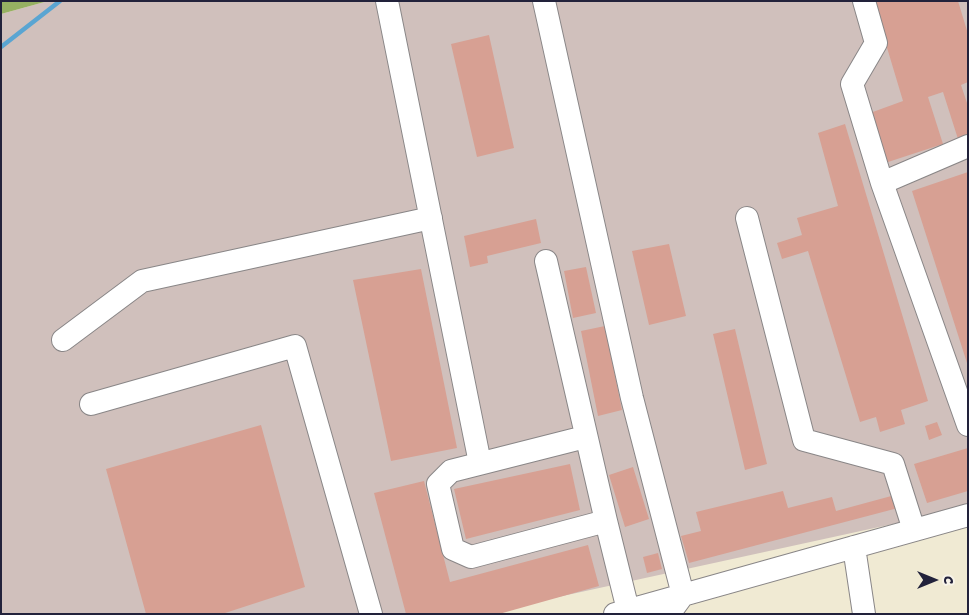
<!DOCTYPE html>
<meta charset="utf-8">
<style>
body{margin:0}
#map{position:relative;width:969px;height:615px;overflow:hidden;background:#f0ead3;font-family:"Shantell Sans",sans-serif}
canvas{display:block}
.frame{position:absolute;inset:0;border:2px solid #22223b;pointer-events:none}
.north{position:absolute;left:909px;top:555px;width:50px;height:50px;-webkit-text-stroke:4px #f7f3e8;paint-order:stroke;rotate:90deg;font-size:14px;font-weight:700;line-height:20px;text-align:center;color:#22223b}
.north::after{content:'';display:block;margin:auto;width:18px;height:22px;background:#22223b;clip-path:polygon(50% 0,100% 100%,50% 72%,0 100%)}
</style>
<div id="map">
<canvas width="969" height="615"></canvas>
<div class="frame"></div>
<div class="north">С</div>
</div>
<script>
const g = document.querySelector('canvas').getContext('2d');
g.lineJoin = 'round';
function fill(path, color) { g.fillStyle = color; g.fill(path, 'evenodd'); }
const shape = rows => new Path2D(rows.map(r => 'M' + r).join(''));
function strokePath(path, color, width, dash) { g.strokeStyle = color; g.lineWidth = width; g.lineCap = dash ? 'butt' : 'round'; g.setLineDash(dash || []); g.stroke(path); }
fill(shape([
 [48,1,968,1,968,505,925,517,480,614,1,614,1,14]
]), '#d0c0bc');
fill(shape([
 [1,1,48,1,1,14]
]), '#96b162');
strokePath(shape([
 [1,47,60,1]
]), '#5aa5d2', 4.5);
fill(shape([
 [873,1,958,1,968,34,968,82,961,85,968,106,968,136,958,139,943,92,928,97,943,144,885,163,870,113,903,101],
 [489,35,514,148,477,157,451,44],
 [845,124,928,401,901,410,905,424,880,432,876,417,860,422,808,251,782,259,777,243,802,235,797,218,838,206,818,133],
 [968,172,968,363,967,363,912,191],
 [536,219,541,243,487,256,488,263,470,267,464,236],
 [669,244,686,316,649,325,632,251],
 [586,267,596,313,573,318,564,271],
 [421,269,457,448,391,461,353,280],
 [605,326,622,410,598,416,581,331],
 [735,329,767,464,745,470,713,334],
 [937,422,942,435,929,440,925,426],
 [261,425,305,587,222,614,146,614,106,469],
 [968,448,968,491,927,503,914,464],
 [570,464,580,510,466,539,454,489],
 [633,467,649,519,625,527,609,475],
 [424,481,450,582,588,545,599,586,499,614,406,614,374,493],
 [783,491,788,508,832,497,836,511,895,495,898,508,689,563,681,536,701,531,696,512],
 [658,553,662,569,647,573,643,557]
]), '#d7a093');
const minor = shape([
 [387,1,480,463],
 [544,1,632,398,683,595,669,614],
 [864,1,876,43,852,84,882,183],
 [968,146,882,183,968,425],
 [747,218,804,440,893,464,914,530],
 [546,261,606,521],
 [63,340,142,281,431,218],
 [91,404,295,346,371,614],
 [585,437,451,471,438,484,453,549,471,557,606,521,628,610],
 [854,547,864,614],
 [615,614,968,515]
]);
strokePath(minor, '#898687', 24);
strokePath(minor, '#fff', 22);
</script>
